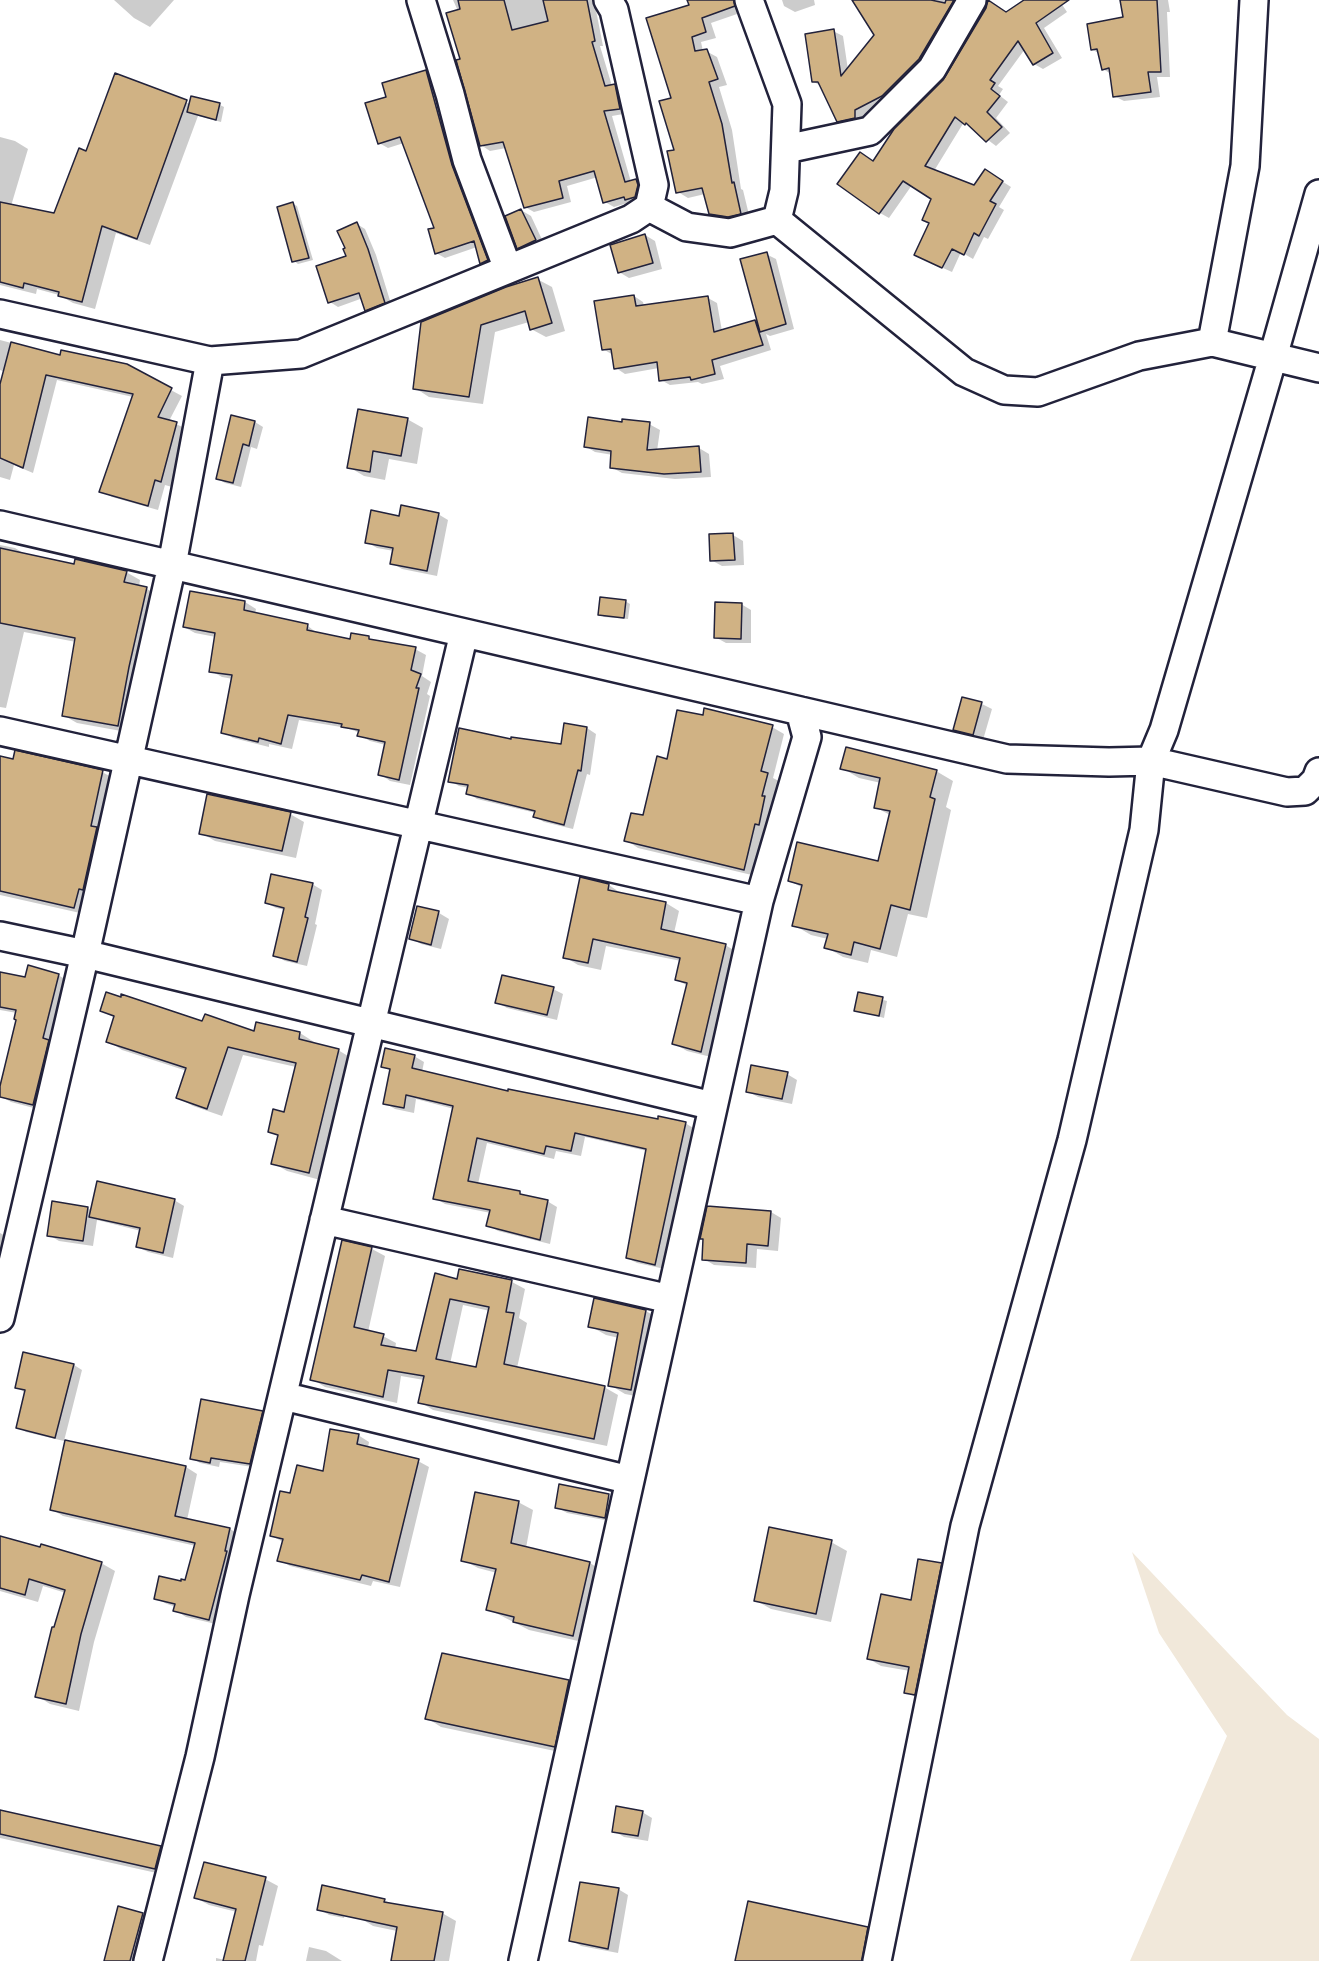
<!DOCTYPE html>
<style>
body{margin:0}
canvas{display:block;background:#fff}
</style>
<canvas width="1319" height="1961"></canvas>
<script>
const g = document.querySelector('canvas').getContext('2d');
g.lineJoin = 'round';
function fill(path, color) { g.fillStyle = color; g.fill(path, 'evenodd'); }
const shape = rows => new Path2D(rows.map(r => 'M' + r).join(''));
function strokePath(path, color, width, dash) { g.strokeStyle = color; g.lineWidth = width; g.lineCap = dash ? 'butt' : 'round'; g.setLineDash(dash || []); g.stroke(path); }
fill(shape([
 [1132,1552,1287,1715,1319,1739,1319,1961,1130,1961,1227,1736,1159,1633]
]), '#f1e8da');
fill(shape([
 [114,0,174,0,150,27,134,18],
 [453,0,594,0,603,46,600,46,612,86,623,91,629,113,612,116,631,182,636,180,645,185,635,205,631,202,614,207,605,202,598,177,567,186,571,202,534,212,525,207,506,148,490,151,481,145,462,60,458,11],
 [688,0,745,0,740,13,711,23,716,38,701,42,703,51,706,51,717,57,727,85,719,87,732,130,741,189,743,190,750,219,739,222,720,219,710,213,705,194,688,198,678,192,673,99,691,6],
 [782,0,814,0,815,5,795,12,784,6],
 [864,0,966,0,892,101,863,115,864,123,848,126,839,121,821,86,814,82,833,31,843,36,848,70,875,36],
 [1026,0,1059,0,1067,12,1044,28,1062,58,1043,69,1034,64,1025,49,998,86,1003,89,999,95,1008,102,996,118,1010,133,996,146,964,122,934,171,975,187,994,176,1011,187,999,207,1004,210,988,239,984,237,973,259,961,252,952,272,925,260,933,198,912,185,889,218,880,213,874,162],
 [1121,0,1168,0,1170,12,1167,12,1170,77,1157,77,1160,97,1124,101,1114,96,1111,74,1103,69,1100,54,1093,50,1125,19],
 [426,71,435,76,496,265,490,268,482,263,477,247,445,258,436,253,436,229,404,143,388,148,379,143,388,98],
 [116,75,190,104,192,97,220,105,224,107,221,122,198,116,150,245,116,233,95,309,73,303,59,295,37,289,36,294,0,285,0,137,15,141,28,149,11,206,55,215,87,153],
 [293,204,297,206,313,260,298,264,294,261],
 [521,210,531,216,545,246,528,253,518,248],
 [357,224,365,229,376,255,392,307,375,315,366,310,363,298,338,307,330,302,348,257],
 [645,235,655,241,662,269,629,278,619,272],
 [766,254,776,259,794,329,770,336,766,334,771,350,720,366,724,379,702,384,698,382,670,385,661,380,659,368,625,374,616,368,613,355,603,349,634,296,643,302,644,306,708,298,717,303,722,331,754,321,759,324],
 [537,279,552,287,565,331,546,337,531,329,529,322,495,332,483,404,429,397,415,388,422,323],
 [0,340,61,356,126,366,182,396,169,421,187,429,172,487,165,485,158,510,112,497,101,491,133,397,57,380,33,473,14,465,10,480,0,477,0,390,5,372,0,370],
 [232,417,255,422,263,427,257,449,251,447,241,487,225,483,217,478],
 [407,419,423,428,417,464,389,459,385,480,364,476,349,467],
 [623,423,649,424,660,430,657,451,699,448,709,454,711,477,675,479,622,473,611,467,613,455,595,452,585,446],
 [438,514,448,520,437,576,402,569,392,563,394,551,377,548,367,542,400,517],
 [733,535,743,541,744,565,722,566,711,560],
 [0,545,15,548,28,556,75,565,126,572,140,580,139,587,147,589,161,597,132,733,77,723,63,715,76,642,24,632,6,708,0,707],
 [191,592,245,602,256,609,255,614,308,626,318,634,351,641,369,638,375,642,415,649,426,655,422,676,431,682,427,694,430,696,410,785,390,781,380,774,386,745,370,741,359,735,360,733,347,728,299,720,292,749,269,744,269,747,233,738,222,732,233,679,222,677,211,671,216,637,195,633,184,627],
 [625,601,630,604,628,619,604,617,599,614],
 [741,604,751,610,751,643,726,643,715,637],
 [982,704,992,709,983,740,965,735,955,730],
 [772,727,784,734,773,778,779,781,756,876,638,848,626,840,644,817,668,760],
 [587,728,596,734,590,775,587,774,573,829,544,822,535,817,536,813,477,799,468,793,469,788,459,786,450,781,512,740,562,746],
 [0,758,102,772,117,780,89,915,0,895],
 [842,768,936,771,953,781,946,807,951,810,927,918,908,914,897,957,871,950,868,963,843,957,826,947,828,939,811,935,794,925,803,888,790,881,879,863,890,815,875,807,881,783,859,778],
 [290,814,304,822,296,858,215,841,201,833],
 [581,879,609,885,622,894,666,903,679,911,674,933,725,945,739,953,715,1058,687,1051,673,1043,688,986,677,980,681,961,606,946,601,970,578,965,565,957],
 [312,884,322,890,315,924,317,925,307,966,285,961,275,955,285,910,276,908,266,903],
 [418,908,439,913,449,919,441,949,421,944,411,938],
 [0,974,26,979,58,975,70,982,45,1111,11,1102,0,1096,18,1020,17,1013,0,1010],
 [553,989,563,994,557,1020,507,1008,496,1002],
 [859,993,887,1001,884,1018,856,1010],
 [101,1011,203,1023,255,1033,300,1033,314,1042,314,1045,338,1050,353,1059,324,1181,287,1171,273,1163,279,1137,270,1132,285,1114,296,1067,243,1055,222,1116,193,1106,178,1098,187,1071,122,1050,108,1041,115,1018],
 [414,1056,424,1062,422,1072,509,1093,659,1121,685,1123,695,1129,665,1269,637,1263,627,1258,647,1151,585,1137,581,1156,556,1151,554,1159,487,1143,478,1184,520,1193,526,1196,547,1201,557,1207,550,1244,498,1231,488,1225,491,1213,445,1204,435,1198,454,1109,416,1099,414,1113,395,1109,385,1103,391,1071,383,1066],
 [787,1074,797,1080,792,1104,758,1097,747,1091],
 [174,1200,184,1206,173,1258,148,1252,138,1247,141,1231,97,1220,93,1246,59,1241,49,1235,88,1208,92,1211],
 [708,1208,771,1212,781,1218,778,1251,757,1249,756,1268,714,1265,704,1259],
 [0,1233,17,1242,0,1308],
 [372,1249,385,1256,368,1332,383,1336,396,1343,395,1349,417,1352,458,1280,512,1282,525,1289,519,1318,527,1323,517,1368,604,1387,618,1395,607,1446,433,1410,420,1402,424,1380,401,1376,397,1403,325,1387,312,1379],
 [463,1305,490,1311,477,1369,450,1364],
 [646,1311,661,1320,646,1398,625,1394,610,1385,619,1338,606,1335,590,1326],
 [74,1365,82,1370,64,1441,26,1432,18,1427,26,1393,17,1388],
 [262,1412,271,1417,259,1468,220,1462,219,1467,200,1463,192,1458],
 [358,1435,369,1442,368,1448,418,1461,429,1467,400,1587,373,1581,371,1586,290,1566,279,1560,283,1542,272,1536,291,1495,324,1473],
 [186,1467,197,1474,187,1520,230,1529,241,1536,220,1625,186,1617,175,1610,176,1607,167,1604,155,1598,186,1582,196,1546,63,1516,51,1509],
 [560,1486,609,1496,619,1501,615,1522,567,1513,557,1507],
 [518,1502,533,1510,526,1548,590,1563,604,1572,587,1643,529,1630,488,1609,497,1573,478,1568,463,1560],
 [0,1538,101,1563,115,1571,94,1642,79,1711,50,1704,37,1696,66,1593,43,1586,38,1602,0,1591],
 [831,1542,847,1551,831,1622,771,1609,755,1600],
 [941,1564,953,1571,919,1699,906,1692,910,1671,881,1666,869,1659],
 [443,1654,569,1681,583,1689,569,1754,441,1727,427,1718],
 [0,1812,161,1847,175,1856,170,1876,0,1838],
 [642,1812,652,1818,648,1841,624,1837,614,1831],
 [265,1879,278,1886,263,1946,259,1945,256,1961,216,1961,216,1958,225,1960,237,1912,209,1905,196,1898],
 [618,1889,628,1895,618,1953,581,1946,571,1940],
 [349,1896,344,1918,329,1915,319,1909],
 [384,1900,393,1905,442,1913,456,1921,449,1961,392,1961,397,1931,373,1926,360,1918],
 [143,1914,157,1923,147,1961,105,1961],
 [867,1929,883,1938,878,1961,736,1961],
 [309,1947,326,1951,342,1961,306,1961]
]), '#0003');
const building = shape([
 [458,0,504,0,512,30,548,21,543,0,587,0,595,41,592,42,605,86,615,84,620,109,604,111,625,182,636,179,638,185,635,197,625,200,624,197,603,203,594,171,559,181,563,198,524,208,503,142,480,146,456,60,460,59,446,13,460,9,458,0],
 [687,0,734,0,735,6,702,18,706,32,692,37,695,51,707,49,718,79,709,82,722,124,732,183,734,182,741,214,728,217,709,214,702,188,676,193,667,151,674,150,659,101,671,98,646,18,689,5,687,0],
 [852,0,931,0,945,3,946,0,954,0,919,59,882,96,855,110,855,118,837,122,818,82,812,82,805,34,834,29,841,76,874,35,852,0],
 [988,0,1006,12,1024,0,1069,0,1036,23,1053,53,1033,65,1018,41,990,80,995,83,991,89,1000,96,987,112,1002,127,986,142,966,123,965,125,955,117,925,166,974,185,985,169,1003,181,990,201,996,204,979,236,974,233,964,255,952,249,942,268,914,255,929,223,922,220,931,199,903,181,879,214,837,184,860,152,873,161,894,129,943,80,986,8,988,0],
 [1120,0,1157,0,1161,72,1148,72,1151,92,1113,97,1109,68,1102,70,1097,49,1091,50,1087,24,1123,17,1120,0],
 [426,70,452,165,488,260,480,264,474,241,435,254,428,229,434,228,400,137,378,144,365,103,386,97,382,83,426,70],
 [115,73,187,100,137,239,102,226,82,302,58,296,59,292,24,283,23,288,0,282,0,202,54,213,79,148,86,151,115,73],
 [191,96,220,103,216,120,187,112,191,96],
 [293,202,309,258,292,262,277,207,293,202],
 [521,209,536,240,517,249,505,216,521,209],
 [357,222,368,249,385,303,365,311,359,293,328,303,316,266,346,256,343,249,345,248,337,231,357,222],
 [645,234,653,263,618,273,610,245,645,234],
 [767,252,786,324,760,332,740,259,767,252],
 [538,277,552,323,530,330,525,311,481,325,469,397,413,389,421,322,506,287,538,277],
 [634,295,636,306,708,296,714,332,755,320,763,345,712,360,715,374,691,380,690,377,659,381,657,362,614,369,611,349,602,350,594,301,634,295],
 [11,342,60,355,61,350,127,364,172,388,158,417,177,422,161,482,155,480,148,506,99,492,133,394,46,375,23,468,0,458,0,384,11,342],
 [358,409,408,418,401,456,373,451,370,472,347,468,358,409],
 [231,415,255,421,249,446,243,444,233,483,216,479,231,415],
 [588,417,622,422,622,419,650,422,647,450,699,446,701,472,664,474,610,468,611,451,584,447,588,417],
 [401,505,439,513,427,571,390,564,393,548,365,543,371,510,399,516,401,505],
 [733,533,735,560,710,561,709,534,733,533],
 [0,548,74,564,75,559,127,571,124,582,147,587,129,667,118,726,62,716,75,638,0,623,0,548],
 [190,591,245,601,244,610,308,624,307,630,350,639,351,633,369,636,369,639,416,647,411,670,421,674,416,688,419,688,399,780,378,775,385,742,357,736,359,730,341,727,342,724,288,715,281,744,259,738,258,742,221,733,232,675,209,672,215,633,183,627,190,591],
 [600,597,626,600,624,618,598,615,600,597],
 [715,602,742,603,741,639,714,638,715,602],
 [962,697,982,702,973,735,953,730,962,697],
 [704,708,773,725,761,771,768,773,762,796,765,796,759,825,755,824,744,870,624,841,631,813,643,815,657,756,667,759,677,710,703,715,704,708],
 [564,723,587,727,581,771,578,770,564,825,533,817,535,811,466,794,468,785,448,782,459,728,511,739,511,737,561,744,564,723],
 [846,747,937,770,930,797,935,799,910,910,891,905,880,949,854,942,851,955,824,948,828,934,792,926,802,885,788,881,797,842,878,861,890,811,874,808,880,778,840,769,846,747],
 [15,750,103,770,91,826,97,827,83,890,79,889,74,908,0,891,0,756,13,759,15,750],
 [207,794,291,812,282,851,199,834,207,794],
 [271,874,313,883,305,917,308,918,297,962,273,956,284,908,265,903,271,874],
 [580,877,609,884,608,890,666,902,661,929,726,944,701,1052,672,1044,687,983,675,980,680,958,593,939,588,963,563,958,580,877],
 [417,906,439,911,431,945,409,939,417,906],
 [28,965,59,974,43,1038,49,1040,33,1105,0,1097,0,1086,16,1020,14,1019,16,1010,0,1007,0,972,25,977,28,965],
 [502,975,554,987,547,1015,495,1003,502,975],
 [106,992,121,997,121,994,202,1021,205,1014,254,1031,256,1022,300,1032,299,1039,339,1049,309,1173,271,1164,278,1135,268,1132,273,1109,284,1112,296,1063,228,1047,207,1109,176,1098,186,1068,106,1042,114,1016,100,1011,106,992],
 [858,992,883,997,879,1016,854,1011,858,992],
 [385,1048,415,1055,412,1068,508,1091,508,1089,658,1119,658,1116,686,1122,655,1265,626,1258,646,1149,575,1133,571,1151,546,1146,544,1154,477,1138,468,1181,520,1191,520,1194,548,1200,540,1240,486,1226,490,1210,433,1199,453,1106,406,1095,404,1108,383,1104,390,1069,381,1067,385,1048],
 [751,1065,788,1072,782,1099,746,1092,751,1065],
 [97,1181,175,1199,163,1253,136,1247,140,1228,89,1217,97,1181],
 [52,1201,88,1207,83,1241,47,1236,52,1201],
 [707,1206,771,1211,768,1246,747,1244,746,1263,702,1260,703,1239,700,1239,707,1206],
 [342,1240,372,1247,354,1327,384,1334,381,1345,416,1351,435,1273,457,1279,459,1269,512,1280,506,1312,514,1313,504,1364,605,1386,594,1439,418,1403,424,1376,388,1370,383,1397,310,1380,342,1240],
 [450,1299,489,1307,476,1367,436,1359,450,1299],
 [594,1298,646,1310,631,1390,608,1386,618,1333,588,1327,594,1298],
 [23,1352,74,1364,55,1438,16,1428,25,1390,15,1388,23,1352],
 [201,1399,263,1411,250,1464,211,1458,210,1463,190,1459,201,1399],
 [330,1429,359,1434,357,1444,419,1459,389,1582,362,1575,360,1580,277,1561,283,1539,270,1536,280,1491,290,1493,297,1465,323,1471,330,1429],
 [65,1440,186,1466,175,1516,230,1528,225,1551,227,1551,209,1620,173,1611,175,1604,154,1599,159,1576,181,1581,181,1579,185,1580,195,1543,50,1510,65,1440],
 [559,1484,609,1494,605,1518,555,1508,559,1484],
 [475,1492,519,1501,511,1543,590,1562,573,1636,513,1622,514,1617,486,1610,496,1569,461,1561,475,1492],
 [769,1527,832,1540,816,1614,754,1601,769,1527],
 [0,1536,40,1547,41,1544,102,1562,81,1634,66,1704,35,1697,52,1627,54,1627,65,1590,29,1579,25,1595,0,1588,0,1536],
 [918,1559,942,1563,915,1695,904,1693,909,1667,867,1659,881,1594,911,1600,918,1559],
 [442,1653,569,1680,555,1747,425,1719,442,1653],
 [616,1806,643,1811,638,1836,612,1832,616,1806],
 [0,1810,161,1846,155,1869,0,1834,0,1810],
 [204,1862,266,1877,245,1961,223,1961,236,1909,194,1898,204,1862],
 [580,1882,619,1888,608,1949,569,1941,580,1882],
 [322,1885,385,1899,384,1902,443,1912,434,1961,391,1961,397,1927,317,1910,322,1885],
 [748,1901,868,1927,862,1961,735,1961,748,1901],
 [118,1906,143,1913,130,1961,104,1961,118,1906]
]);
fill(building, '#d0b284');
strokePath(building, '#22223b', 1.5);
const minor = shape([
 [421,0,450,94,467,160,508,269],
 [786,149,870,131,932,69,972,0],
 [649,207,687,227,730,233,777,220,784,191,787,104,749,0],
 [777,220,964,372,1004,390,1038,392,1139,356,1212,342,1319,368],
 [0,314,210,361,301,354,631,219,649,207,654,185,614,10,608,0],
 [1212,342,1245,166,1254,0],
 [0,525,1007,759,1109,762,1151,761,1164,730,1273,357,1319,194],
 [0,731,759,901],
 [0,936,85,954,713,1106],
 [324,1220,670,1299],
 [0,1318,85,954,172,565,210,361],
 [283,1396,630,1480],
 [148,1961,200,1757,235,1595,464,633],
 [523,1961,759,901,807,737,800,711],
 [877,1961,965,1526,1072,1140,1144,830,1151,761,1287,792,1305,791,1316,780,1319,772]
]);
strokePath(minor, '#22223b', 32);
strokePath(minor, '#fff', 27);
</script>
